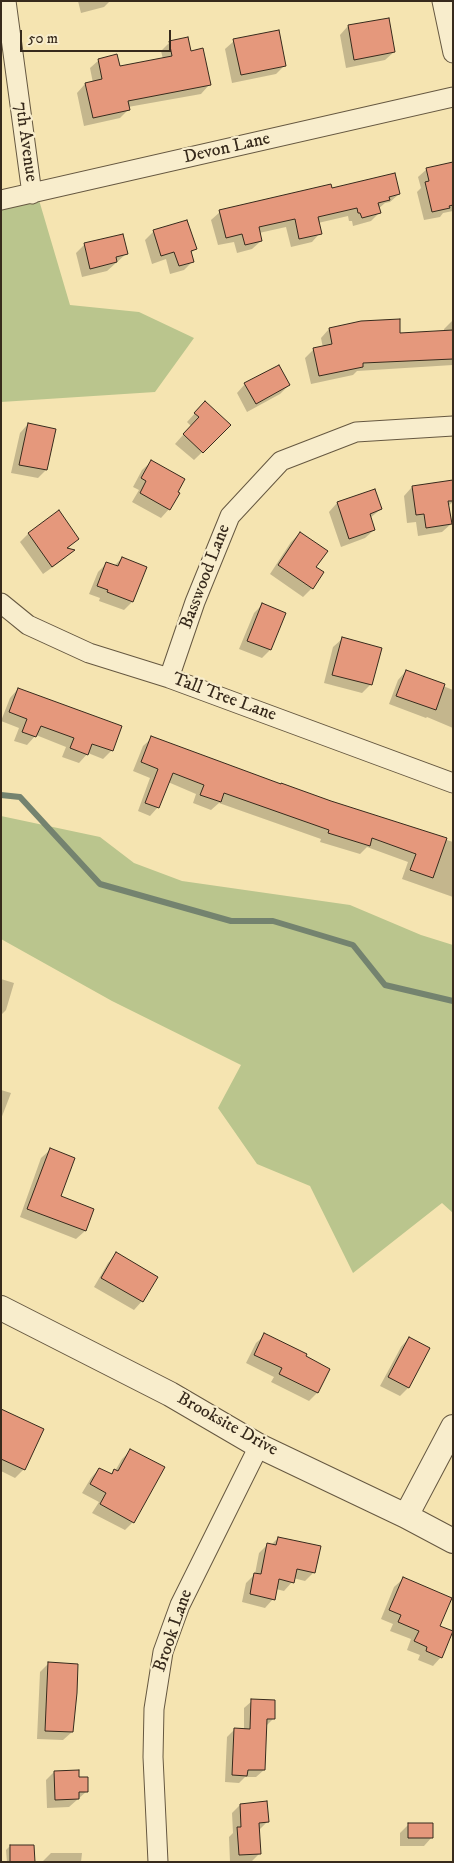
<!DOCTYPE html>
<style>
body{margin:0}
#map{position:relative;width:454px;height:1863px;overflow:hidden;background:#f5e4b1;font-family:"IM FELL DW Pica",serif}
canvas{display:block}
.frame{position:absolute;inset:0;border:2px solid #372a1c;pointer-events:none}
.scale{position:absolute;left:20px;top:30px;width:151px;height:22px;box-sizing:border-box;border:2px solid #372a1c;border-top:0;padding-left:6px;font-size:15px;line-height:18px;white-space:nowrap;color:#372a1c;-webkit-text-stroke:4px #f8edcc;paint-order:stroke}
</style>
<div id="map">
<canvas width="454" height="1863"></canvas>
<div class="frame"></div>
<div class="scale">50 m</div>
</div>
<script>
const g = document.querySelector('canvas').getContext('2d');
g.lineJoin = 'round';
function fill(path, color) { g.fillStyle = color; g.fill(path, 'evenodd'); }
const shape = rows => new Path2D(rows.map(r => 'M' + r).join(''));
function strokePath(path, color, width, dash) { g.strokeStyle = color; g.lineWidth = width; g.lineCap = dash ? 'butt' : 'round'; g.setLineDash(dash || []); g.stroke(path); }
function drawText(font, color, halo, rows, align = 'center') {
  g.font = font + ' "IM FELL DW Pica",serif'; g.lineWidth = 4.5; g.setLineDash([]); g.textBaseline = 'middle'; g.strokeStyle = halo; g.fillStyle = color; for (const [text, x, y, turn = 0] of rows) {
    g.save(); g.translate(x, y); g.rotate((+turn || 0) * Math.PI / 180); g.textAlign = isNaN(turn) ? turn : align; if (halo) g.strokeText(text, 0, 0); g.fillText(text, 0, 0); g.restore();
  }
}
fill(shape([
 [39,200,70,305,139,312,194,338,155,392,1,402,1,207],
 [1,816,100,837,134,863,182,881,350,905,421,935,453,945,453,1213,442,1203,353,1273,310,1186,257,1164,218,1108,241,1065,112,1001,1,939]
]), '#bac58d');
fill(shape([
 [78,1,110,1,104,7,81,13],
 [388,19,394,52,385,60,346,68,340,35,348,26],
 [234,41,285,65,276,74,232,83,225,49],
 [170,42,190,52,209,85,201,94,128,107,128,110,120,118,84,126,77,93,85,84,93,83,90,68,99,60,119,68,163,59,161,51],
 [453,163,453,211,443,213,440,217,424,220,417,192,421,188,418,177,427,169],
 [331,190,399,194,390,202,385,203,378,209,379,213,371,221,353,226,352,221,349,221,348,216,318,223,320,233,312,242,291,247,286,227,259,233,261,241,252,249,237,253,234,242,218,245,211,220,220,212],
 [154,231,195,249,190,254,193,261,184,270,170,274,166,259,152,264,145,240],
 [85,244,126,254,107,271,82,277,76,253],
 [453,320,453,365,357,371,353,375,311,384,305,358,314,349,323,348,321,338,329,329,361,322,399,334,444,332,444,329],
 [245,384,289,385,280,394,247,412,237,393],
 [197,411,230,425,194,460,175,444,191,426,187,422],
 [28,424,54,430,46,470,38,478,11,473,20,433],
 [151,462,169,509,161,518,132,502,139,490,133,487,142,470],
 [452,482,453,502,448,506,451,524,442,532,418,536,416,522,407,523,404,496,412,487],
 [374,490,381,509,370,518,374,530,365,538,341,547,329,512,337,503],
 [59,512,78,539,67,549,72,551,64,559,43,574,20,542,28,534],
 [300,533,314,568,312,588,303,597,270,574,291,542],
 [122,558,145,567,132,602,124,610,99,601,100,598,89,594,98,572,106,564,114,566],
 [262,605,285,614,270,650,262,658,239,649,254,613],
 [342,639,371,684,362,693,324,683,333,647],
 [406,671,453,690,453,728,427,717,426,718,389,704,398,680],
 [18,689,112,750,103,759,88,753,79,763,62,757,66,747,36,735,27,745,14,741,19,728,1,721,10,698],
 [152,738,330,802,453,842,453,897,402,879,408,862,367,847,360,854,320,842,321,839,219,803,211,810,193,803,196,794,168,782,158,807,150,816,138,811,150,778,133,771,143,746],
 [1,979,14,983,6,1010,1,1015],
 [1,1090,11,1093,1,1119],
 [50,1150,59,1197,92,1210,85,1231,76,1239,20,1217,41,1158],
 [116,1254,142,1301,134,1310,94,1287,108,1263],
 [265,1335,317,1393,309,1401,271,1382,274,1377,246,1363,256,1343],
 [409,1338,408,1388,400,1396,380,1386,401,1347],
 [1,1411,24,1469,15,1478,1,1471],
 [131,1450,133,1522,125,1530,92,1513,99,1502,82,1493,91,1478,99,1469,110,1475,115,1471,122,1459],
 [278,1538,314,1572,305,1581,293,1578,292,1582,284,1591,276,1589,273,1599,265,1608,242,1602,246,1583,255,1574,259,1553,268,1544,271,1545],
 [403,1579,439,1627,441,1657,433,1666,418,1660,420,1655,407,1650,411,1639,390,1631,393,1624,381,1619,394,1587],
 [48,1664,72,1732,63,1740,37,1739,40,1672],
 [252,1701,274,1718,266,1726,264,1770,256,1777,245,1777,239,1783,225,1782,227,1737,235,1729,244,1730,244,1708],
 [54,1772,87,1791,69,1807,47,1808,46,1780],
 [240,1805,267,1822,258,1831,260,1853,251,1862,230,1862,229,1837,233,1833,232,1813],
 [409,1824,432,1837,424,1846,400,1846,400,1833],
 [10,1846,33,1862,7,1862,6,1850],
 [51,1853,82,1853,81,1862,42,1862]
]), '#0003');
strokePath(shape([
 [1,795,20,797,100,884,231,921,273,921,353,945,385,985,453,1001]
]), '#74836f', 6);
const building = shape([
 [389,18,395,52,354,60,348,25,389,18],
 [279,30,286,66,241,75,233,39,279,30],
 [188,37,191,51,203,48,211,85,128,101,130,110,93,118,85,83,102,79,98,59,117,54,120,66,172,56,169,41,188,37],
 [453,162,453,205,449,206,450,208,432,212,425,182,429,181,426,168,453,162],
 [395,173,400,194,389,197,390,200,378,203,381,213,362,218,360,213,358,213,357,208,318,217,322,234,299,239,295,219,259,227,262,241,245,245,242,234,226,238,219,210,331,184,332,188,395,173],
 [187,220,197,249,191,251,194,262,179,266,174,252,161,256,153,230,187,220],
 [123,234,128,254,116,257,117,262,90,269,84,243,123,234],
 [400,319,400,333,453,330,453,359,363,363,363,367,319,376,313,348,332,344,329,328,361,321,400,319],
 [279,365,290,385,256,404,244,383,279,365],
 [205,401,231,425,203,453,183,434,199,417,194,413,205,401],
 [28,423,56,429,47,470,19,465,28,423],
 [151,460,185,479,178,492,180,493,170,510,140,493,146,481,141,478,151,460],
 [453,480,453,501,448,501,452,524,426,528,424,514,416,515,412,486,453,480],
 [375,489,382,509,370,514,375,530,349,539,337,502,375,489],
 [59,510,79,539,67,548,75,550,52,567,28,533,59,510],
 [300,532,328,551,316,567,324,572,313,589,278,565,300,532],
 [122,557,147,567,133,602,107,592,108,590,97,586,106,562,118,566,122,557],
 [262,603,286,613,271,650,247,641,262,603],
 [342,637,382,648,372,685,332,675,342,637],
 [406,670,445,684,436,710,396,696,406,670],
 [18,688,122,726,113,751,92,744,88,755,70,748,74,738,41,726,36,737,22,732,27,719,9,712,18,688],
 [151,736,281,784,281,783,331,801,447,838,433,878,410,870,416,854,372,838,370,846,328,833,329,830,224,793,221,802,200,795,204,785,173,773,159,808,145,803,158,769,141,762,151,736],
 [50,1148,75,1158,61,1196,94,1209,86,1231,27,1209,50,1148],
 [116,1252,158,1277,143,1302,101,1278,116,1252],
 [264,1333,307,1354,306,1356,330,1369,318,1393,279,1374,282,1368,254,1355,264,1333],
 [409,1337,430,1348,409,1388,388,1377,409,1337],
 [1,1409,44,1429,25,1470,1,1459,1,1409],
 [130,1449,165,1467,134,1523,100,1504,106,1493,90,1484,99,1468,112,1474,114,1469,118,1471,130,1449],
 [278,1537,321,1546,315,1573,297,1569,294,1583,279,1579,275,1600,250,1594,254,1573,261,1574,267,1543,276,1545,278,1537],
 [403,1577,452,1598,440,1626,453,1631,442,1658,426,1651,427,1647,414,1641,419,1631,398,1622,401,1615,389,1610,403,1577],
 [48,1662,78,1664,77,1693,73,1732,45,1731,48,1662],
 [251,1699,275,1700,275,1719,267,1719,265,1770,248,1770,247,1776,232,1775,234,1728,250,1729,251,1699],
 [79,1770,79,1777,88,1777,88,1792,79,1792,79,1799,55,1800,54,1771,79,1770],
 [267,1801,269,1822,259,1823,261,1854,239,1855,237,1827,241,1827,240,1804,267,1801],
 [408,1823,433,1823,433,1838,408,1838,408,1823],
 [10,1845,34,1845,35,1862,10,1862,10,1845]
]);
fill(building, '#e5987c');
strokePath(building, '#372a1c', 1);
const minor = shape([
 [6,1,32,194],
 [442,1,453,53],
 [1,200,453,97],
 [1,603,28,625,89,653,169,678,453,783],
 [169,678,195,602,230,516,281,461,356,432,453,426],
 [158,1862,153,1757,154,1709,163,1652,180,1605,259,1446]
]);
const tertiary = shape([
 [1,1308,170,1394,259,1446,406,1516,453,1541],
 [406,1516,453,1427]
]);
strokePath(minor, '#665841', 21);
strokePath(tertiary, '#665841', 26);
strokePath(minor, '#f8edcc', 19);
strokePath(tertiary, '#f8edcc', 24);
drawText('18px', '#372a1c', '#f8edcc', [
 ["7th Avenue",25,142,82],
 ["Devon Lane",227,149,-13],
 ["Basswood Lane",206,577,-69],
 ["Tall Tree Lane",224,698,20],
 ["Brooksite Drive",227,1425,29],
 ["Brook Lane",174,1631,-71]
]);
</script>
